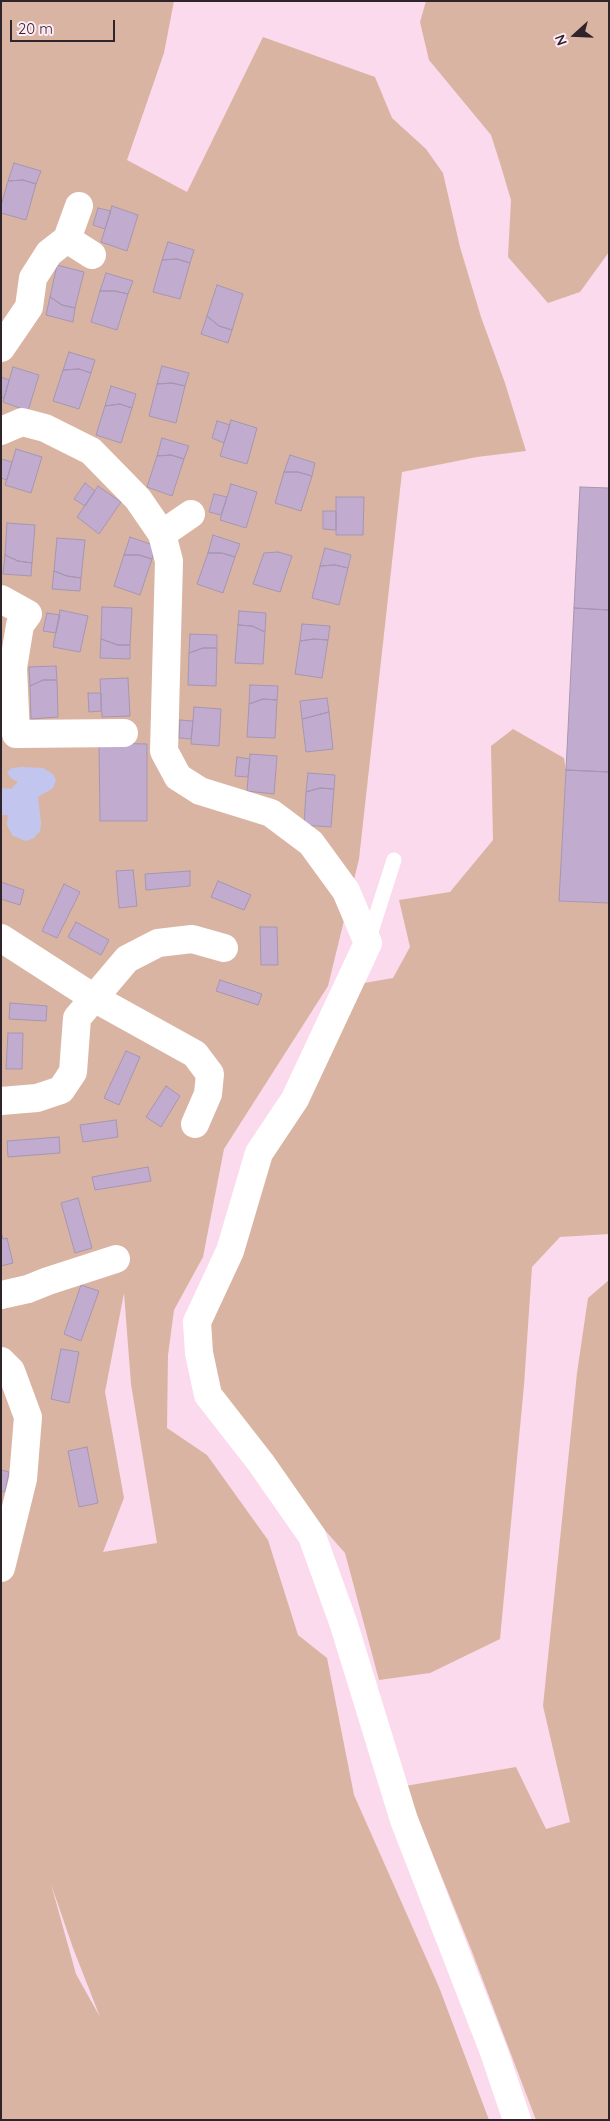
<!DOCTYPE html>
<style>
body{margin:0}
#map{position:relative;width:610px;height:2121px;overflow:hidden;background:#fadaec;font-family:Quicksand,sans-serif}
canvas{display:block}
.frame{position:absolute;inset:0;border:2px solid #30242b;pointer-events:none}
.north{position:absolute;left:550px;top:10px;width:50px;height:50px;-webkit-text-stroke:4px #ffebf6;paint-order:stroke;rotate:250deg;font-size:14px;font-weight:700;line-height:20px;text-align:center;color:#30242b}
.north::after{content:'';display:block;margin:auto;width:18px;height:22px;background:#30242b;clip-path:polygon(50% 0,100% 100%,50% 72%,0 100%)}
.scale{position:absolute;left:10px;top:20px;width:105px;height:22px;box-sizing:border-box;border:2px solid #30242b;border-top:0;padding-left:6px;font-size:15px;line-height:18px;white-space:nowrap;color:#30242b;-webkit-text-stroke:4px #ffebf6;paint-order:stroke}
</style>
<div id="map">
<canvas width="610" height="2121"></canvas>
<div class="frame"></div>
<div class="north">N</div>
<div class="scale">20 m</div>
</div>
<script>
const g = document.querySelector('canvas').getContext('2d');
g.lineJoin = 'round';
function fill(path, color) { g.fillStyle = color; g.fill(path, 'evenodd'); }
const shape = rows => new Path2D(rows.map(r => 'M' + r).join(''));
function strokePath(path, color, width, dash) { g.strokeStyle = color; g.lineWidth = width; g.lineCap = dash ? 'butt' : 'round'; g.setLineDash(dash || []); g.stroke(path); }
fill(shape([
 [1,1,174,1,164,53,127,160,187,192,263,37,375,77,392,118,426,149,443,173,460,247,481,317,505,383,526,451,477,457,402,472,359,859,328,986,224,1149,203,1257,174,1310,168,1355,167,1428,207,1455,268,1540,298,1635,327,1658,354,1795,439,1987,489,2120,1,2120],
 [124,1293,131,1384,157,1543,103,1552,124,1498,105,1392],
 [51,1884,73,1948,100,2017,76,1974],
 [426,1,609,1,609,252,580,292,548,303,508,257,511,200,500,163,491,135,429,60,420,22],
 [513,729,564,758,566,770,560,901,609,903,609,1234,560,1237,532,1267,524,1385,500,1639,430,1673,379,1680,345,1553,255,1451,219,1393,203,1322,263,1158,364,983,393,978,410,947,399,900,450,892,493,840,491,746],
 [609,1280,609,2120,536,2120,471,1949,405,1786,516,1767,546,1829,570,1822,543,1706,577,1373,588,1298]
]), '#dab4a2');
fill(shape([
 [22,767,43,768,53,774,56,780,53,788,38,797,41,823,40,831,34,838,26,841,13,836,7,825,8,815,1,815,1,788,11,789,18,782,11,778,7,772,12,768]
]), '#c2c6ee');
const building = shape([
 [14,163,41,171,36,184,23,180,8,181,14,163],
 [23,180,36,184,26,220,1,213,1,206,8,181,23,180],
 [112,206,138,215,127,251,101,242,112,206],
 [98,208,111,211,105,229,93,225,98,208],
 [168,242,194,250,190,263,177,259,162,260,168,242],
 [177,259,190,263,180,299,153,292,162,260,177,259],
 [57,265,84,272,75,308,62,305,50,297,57,265],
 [106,273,133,281,128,294,115,291,100,291,106,273],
 [217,285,243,294,232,330,219,326,207,316,217,285],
 [100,291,115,291,128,294,117,330,91,322,100,291],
 [50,297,62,305,75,308,73,322,46,315,50,297],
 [207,316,219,326,232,330,228,343,201,334,207,316],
 [69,352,95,360,91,373,79,369,63,370,69,352],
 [162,366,189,373,185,386,172,383,157,384,162,366],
 [13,367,39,375,28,411,3,402,13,367],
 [79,369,91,373,79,409,53,401,63,370,79,369],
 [1,377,9,380,4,398,1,397,1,377],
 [172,383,185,386,176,423,149,416,157,384,172,383],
 [111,386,136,394,132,408,120,404,105,406,111,386],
 [120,404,132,408,121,443,96,435,105,406,120,404],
 [231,420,257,428,247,464,220,456,231,420],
 [217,421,230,425,224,443,212,438,217,421],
 [162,438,189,446,184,459,171,455,157,456,162,438],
 [16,449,42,457,31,493,5,485,16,449],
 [171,455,184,459,172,496,147,487,157,456,171,455],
 [290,455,315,463,312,476,298,472,284,472,290,455],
 [1,459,12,462,7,480,1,478,1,459],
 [284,472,298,472,312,476,301,511,275,503,284,472],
 [85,483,95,491,85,506,74,499,85,483],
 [231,484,257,492,246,528,220,520,231,484],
 [98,486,121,502,99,534,77,517,98,486],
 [580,487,609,488,609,610,574,608,580,487],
 [214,494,227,497,221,515,209,512,214,494],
 [336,497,364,497,363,535,336,535,336,497],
 [323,511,336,511,336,530,323,529,323,511],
 [7,523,35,525,32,563,18,561,5,555,7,523],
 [213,535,240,544,235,557,222,553,208,553,213,535],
 [130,537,156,546,152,559,139,555,124,555,130,537],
 [57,538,85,540,81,578,67,576,54,571,57,538],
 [325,548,351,555,348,568,335,565,320,566,325,548],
 [278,552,292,556,280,592,253,584,264,553,278,552],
 [208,553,222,553,235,557,223,593,197,584,208,553],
 [5,555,18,561,32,563,31,576,3,574,5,555],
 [124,555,139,555,152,559,140,595,114,586,124,555],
 [335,565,348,568,339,605,312,598,320,566,335,565],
 [54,571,67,576,81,578,80,591,52,589,54,571],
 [102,607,132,608,130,645,118,645,101,639,102,607],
 [574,608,609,610,609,772,566,770,574,608],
 [60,610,88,616,80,652,53,647,60,610],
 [239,611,266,613,265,632,252,626,238,625,239,611],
 [47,613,60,615,56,633,43,631,47,613],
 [302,624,330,626,328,640,314,639,300,641,302,624],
 [238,625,252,626,265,632,263,664,235,663,238,625],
 [190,634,217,635,217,648,203,648,189,653,190,634],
 [101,639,118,645,130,645,130,659,100,658,101,639],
 [314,639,328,640,322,678,295,674,300,641,314,639],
 [203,648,217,648,216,686,188,685,189,653,203,648],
 [56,666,57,680,43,680,30,686,29,667,56,666],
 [128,678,130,716,102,717,100,679,128,678],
 [43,680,57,680,58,717,31,719,30,686,43,680],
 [250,685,278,686,277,700,263,699,249,704,250,685],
 [88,693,101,693,101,711,89,712,88,693],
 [327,698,329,712,302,719,300,701,327,698],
 [263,699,277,700,275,738,247,737,249,704,263,699],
 [194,707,221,709,219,746,191,744,194,707],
 [329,712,333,749,306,752,302,719,329,712],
 [180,720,193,721,191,739,179,738,180,720],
 [99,743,147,744,147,821,100,821,99,743],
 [250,754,277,756,274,794,247,791,250,754],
 [237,757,250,759,248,777,235,776,237,757],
 [566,770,609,772,609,903,559,901,566,770],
 [308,773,335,775,334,789,320,788,306,792,308,773],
 [320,788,334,789,331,827,304,825,306,792,320,788],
 [133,870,137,906,119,908,116,871,133,870],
 [190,871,190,886,146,890,145,874,190,871],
 [218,881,251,895,244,910,211,897,218,881],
 [1,882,24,890,20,905,1,899,1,882],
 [64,884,80,892,57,938,42,931,64,884],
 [76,922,109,940,101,955,68,937,76,922],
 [260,927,277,927,278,965,261,965,260,927],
 [220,980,262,994,258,1005,216,991,220,980],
 [10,1003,47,1006,46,1021,9,1019,10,1003],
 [8,1033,23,1033,22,1069,6,1069,8,1033],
 [126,1051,140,1057,119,1105,104,1098,126,1051],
 [166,1086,180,1096,161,1127,146,1117,166,1086],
 [116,1120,118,1137,83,1142,80,1125,116,1120],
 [59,1137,60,1153,8,1157,7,1141,59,1137],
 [148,1167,151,1181,95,1190,92,1177,148,1167],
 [78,1198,92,1248,75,1253,61,1203,78,1198],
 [1,1232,3,1239,7,1238,13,1263,1,1266,1,1232],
 [81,1285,99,1291,81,1341,64,1334,81,1285],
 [61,1349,79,1352,69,1403,51,1399,61,1349],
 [87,1447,98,1503,79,1507,68,1451,87,1447],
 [1,1470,9,1472,5,1492,1,1491,1,1470]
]);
fill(building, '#c1accf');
strokePath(building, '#a696b0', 1);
strokePath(shape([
 [368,941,394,860]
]), '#fff', 15);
strokePath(shape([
 [67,239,92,255],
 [1,348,29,307,33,278,49,253,67,239,79,206],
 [1,431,22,422,45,428,91,451,138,499,162,534,169,561,164,751,178,777,200,791,271,813,311,843,346,891,368,943,295,1099,259,1153,230,1251,197,1322,199,1353,208,1395,261,1463,312,1536,344,1625,404,1820,494,2052,517,2120],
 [162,534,191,514],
 [1,599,28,614,20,625,13,668,16,734,124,733],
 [1,938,94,998,77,1018,73,1072,61,1090,37,1098,1,1101],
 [195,1124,208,1094,210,1074,195,1054,94,998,127,959,158,943,192,939,224,948],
 [1,1295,28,1289,48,1281,116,1259],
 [1,1361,11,1371,28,1417,23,1479,1,1568]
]), '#fff', 28);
</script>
